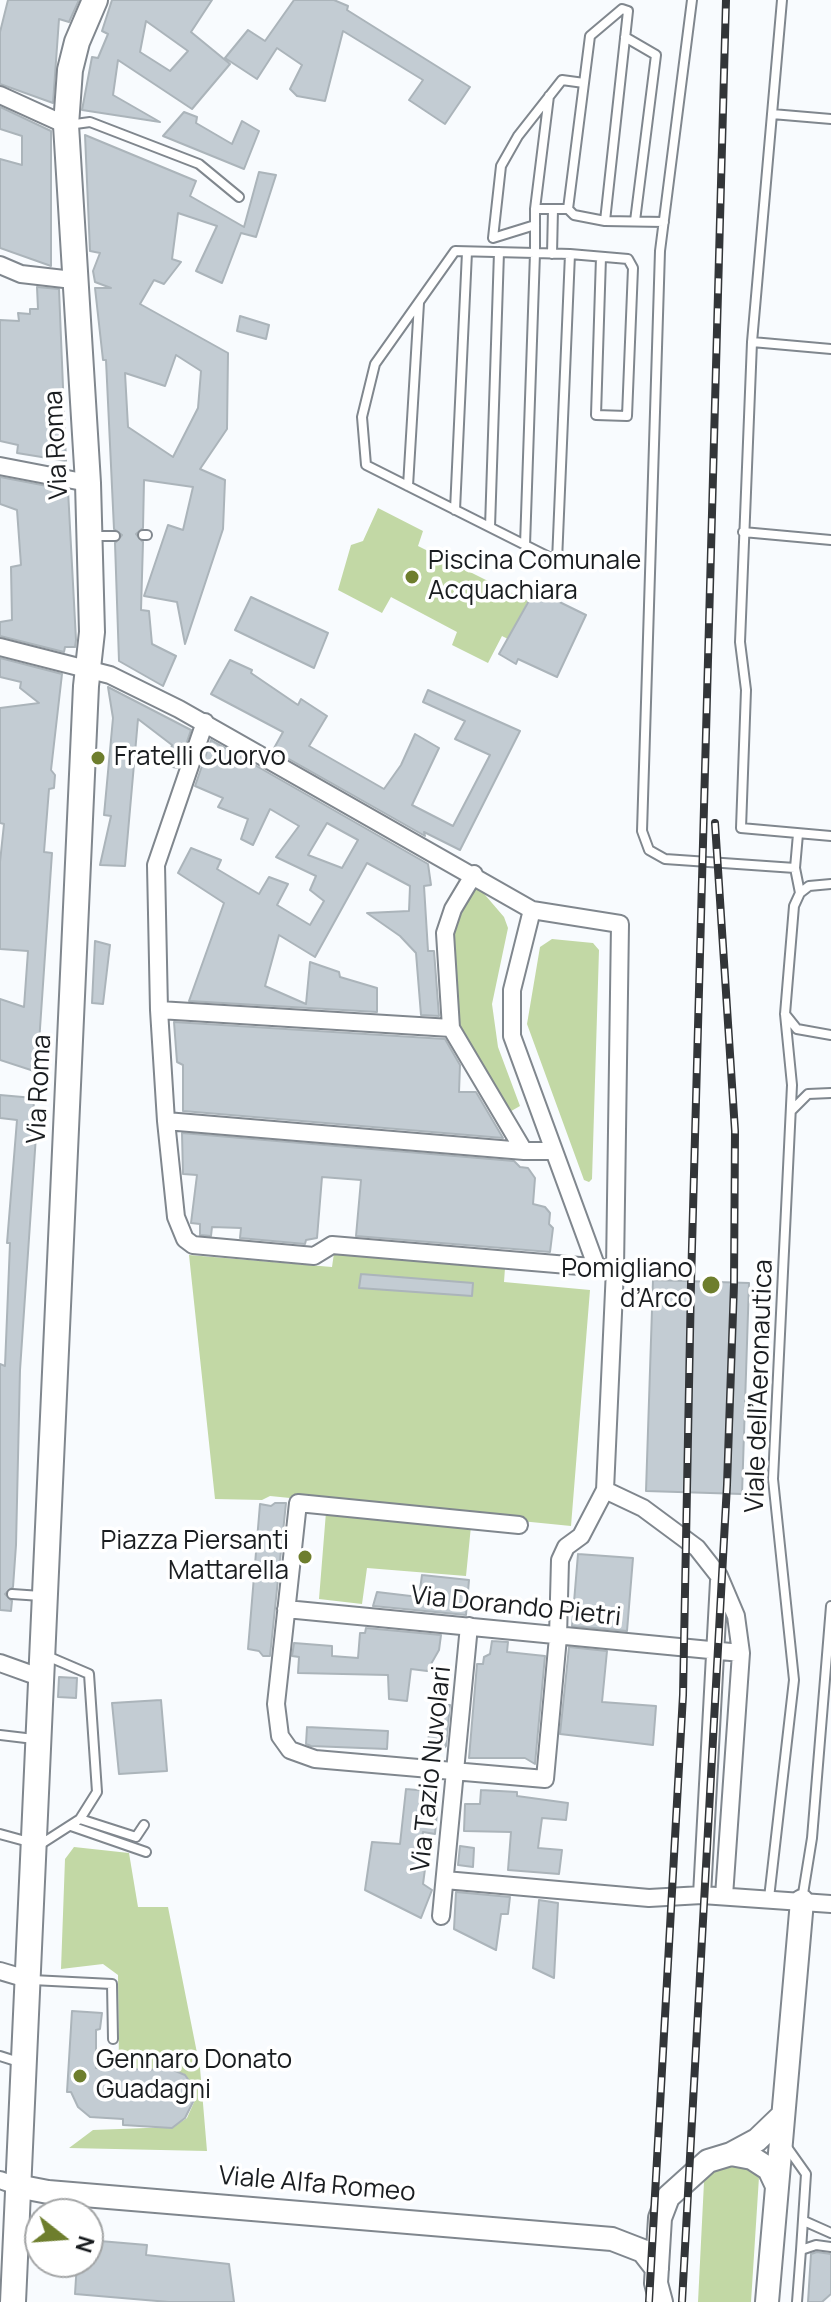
<!DOCTYPE html>
<meta charset="utf-8">
<style>
body{margin:0}
#map{position:relative;width:831px;height:2302px;overflow:hidden;background:#f8fbfe;font-family:Manrope,sans-serif}
canvas{display:block}
.north{position:absolute;left:24px;top:2198px;width:80px;height:80px;box-sizing:border-box;background:#fff;border:2px solid #a3a5a6;border-radius:50%;rotate:107deg;font-size:22px;font-weight:700;line-height:32px;text-align:center;color:#1a1d20}
.north::after{content:'';display:block;margin:auto;width:28px;height:36px;background:#6e7e2d;clip-path:polygon(50% 0,100% 100%,50% 72%,0 100%)}
</style>
<div id="map">
<canvas width="831" height="2302"></canvas>
<div class="north">N</div>
</div>
<script>
const g = document.querySelector('canvas').getContext('2d');
g.lineJoin = 'round';
function fill(path, color) { g.fillStyle = color; g.fill(path, 'evenodd'); }
const shape = rows => new Path2D(rows.map(r => 'M' + r).join(''));
function strokePath(path, color, width, dash) { g.strokeStyle = color; g.lineWidth = width; g.lineCap = dash ? 'butt' : 'round'; g.setLineDash(dash || []); g.stroke(path); }
function drawText(font, color, halo, rows, align = 'center') {
  g.font = font + ' Manrope,sans-serif'; g.lineWidth = 7; g.setLineDash([]); g.textBaseline = 'middle'; g.strokeStyle = halo; g.fillStyle = color; for (const [text, x, y, turn = 0] of rows) {
    g.save(); g.translate(x, y); g.rotate((+turn || 0) * Math.PI / 180); g.textAlign = isNaN(turn) ? turn : align; if (halo) g.strokeText(text, 0, 0); g.fillText(text, 0, 0); g.restore();
  }
}
fill(shape([
 [378,508,423,531,418,546,528,601,508,639,502,636,488,663,452,645,457,632,391,597,382,613,338,590,351,545,363,541],
 [480,889,504,917,508,928,492,1004,498,1047,520,1106,506,1114,459,1030,452,928,470,891],
 [552,939,593,943,599,950,592,1179,589,1182,584,1180,527,1024,540,947],
 [334,1253,505,1268,504,1282,590,1290,571,1526,270,1496,262,1500,215,1499,189,1255,332,1267],
 [326,1512,471,1526,466,1576,367,1568,362,1604,319,1599],
 [74,1847,129,1853,138,1907,168,1907,200,2068,207,2151,69,2148,93,2130,173,2127,187,2118,195,2100,192,2084,184,2074,170,2069,119,2068,118,1975,103,1964,61,1969,65,1859],
 [715,2164,748,2167,759,2177,751,2302,698,2302,704,2182]
]), '#c2d8a5');
const building = shape([
 [8,0,79,0,69,22,59,19,53,103,0,84,0,32,8,0],
 [112,0,212,0,191,32,230,64,192,109,118,60,113,95,160,122,82,110,92,57,98,58,108,34,102,31,112,0],
 [146,21,188,51,170,71,140,52,146,21],
 [294,0,334,0,348,6,347,10,470,87,445,124,409,100,423,80,343,31,325,101,297,96,290,89,302,65,277,48,257,79,225,58,248,30,265,41,294,0],
 [0,107,51,131,51,266,0,248,0,159,22,165,22,136,0,129,0,107],
 [184,112,197,117,196,123,232,144,242,121,259,131,244,169,163,136,184,112],
 [85,135,196,181,190,196,244,227,259,172,276,175,256,237,241,233,222,283,196,271,217,226,178,213,172,259,181,262,164,284,154,280,140,304,228,353,227,429,200,469,225,480,223,529,185,644,177,602,144,596,168,525,183,530,193,487,144,480,143,528,136,534,143,542,141,610,149,611,152,644,176,656,163,686,119,661,115,543,122,535,114,529,106,360,103,360,95,288,111,288,95,282,93,271,100,253,90,251,85,135],
 [176,355,201,371,198,408,173,457,128,427,125,373,165,386,176,355],
 [37,287,59,289,66,461,17,453,18,445,0,441,0,320,19,321,18,313,30,314,30,309,38,309,37,287],
 [240,316,269,325,266,339,237,331,240,316],
 [0,477,68,490,76,640,75,647,65,647,64,652,0,636,0,622,12,620,11,567,21,565,17,510,0,504,0,477],
 [535,590,586,615,557,677,518,659,516,664,499,654,535,590],
 [251,597,328,633,314,668,235,630,251,597],
 [0,658,62,674,51,770,55,775,54,788,49,789,44,852,52,853,37,1072,0,1060,0,999,24,1007,28,951,0,949,0,862,4,824,0,823,0,708,39,703,20,688,21,682,0,677,0,658],
 [230,660,252,670,251,673,298,705,301,699,327,716,309,746,384,789,401,765,415,734,439,748,412,805,453,826,490,755,455,739,465,721,423,702,428,690,520,731,460,850,424,832,425,836,273,750,283,732,211,694,230,660],
 [108,687,191,730,178,768,167,766,172,745,138,719,125,866,100,865,111,816,104,815,113,718,108,687],
 [211,740,428,864,431,885,424,886,428,951,434,951,439,1016,421,1015,416,953,400,936,367,913,409,911,410,886,367,863,315,957,279,935,265,986,306,1004,310,962,339,972,340,977,377,988,377,1012,189,1001,224,903,178,873,191,848,221,860,217,869,259,894,269,877,288,884,277,905,310,925,324,901,310,890,316,876,276,857,299,826,270,809,253,845,241,839,248,819,218,807,223,798,195,786,211,740],
 [327,823,358,840,342,868,308,855,327,823],
 [95,941,110,945,103,1004,92,1003,95,941],
 [174,1022,445,1039,460,1065,459,1092,476,1092,503,1138,183,1111,183,1065,177,1062,174,1022],
 [0,1095,34,1098,33,1121,37,1121,20,1370,16,1545,13,1587,5,1594,12,1601,11,1611,0,1610,0,1364,5,1366,10,1243,7,1243,17,1120,0,1118,0,1095],
 [182,1133,514,1161,520,1167,528,1168,535,1178,533,1204,545,1207,550,1213,549,1224,553,1228,550,1252,356,1236,361,1180,322,1177,317,1238,306,1240,305,1244,240,1238,241,1228,212,1227,211,1236,200,1235,200,1224,191,1223,197,1175,183,1174,182,1133],
 [361,1274,473,1283,472,1296,359,1288,361,1274],
 [653,1280,749,1283,742,1494,646,1491,653,1280],
 [275,1503,286,1503,270,1656,263,1656,259,1651,248,1649,260,1504,271,1506,275,1503],
 [578,1554,633,1558,627,1631,572,1626,578,1554],
 [422,1575,469,1580,466,1615,373,1606,377,1592,419,1597,422,1575],
 [366,1628,441,1635,439,1650,427,1671,411,1669,407,1701,389,1699,388,1675,298,1673,299,1657,292,1656,294,1643,332,1646,332,1656,358,1658,360,1633,365,1633,366,1628],
 [492,1641,508,1642,507,1652,545,1656,535,1764,525,1758,469,1758,477,1664,483,1664,484,1657,490,1654,492,1641],
 [569,1647,607,1651,602,1702,656,1706,653,1745,560,1734,569,1647],
 [59,1677,77,1678,76,1698,58,1697,59,1677],
 [161,1700,167,1771,119,1774,112,1703,161,1700],
 [446,1705,450,1705,446,1746,443,1749,427,1748,430,1728,446,1705],
 [307,1727,388,1731,387,1749,311,1746,306,1744,307,1727],
 [406,1789,439,1792,435,1834,423,1832,418,1869,425,1869,423,1884,432,1890,421,1918,365,1890,372,1842,400,1844,406,1789],
 [481,1790,517,1792,517,1796,568,1803,566,1820,542,1818,538,1848,562,1850,559,1874,508,1870,511,1832,464,1831,465,1804,480,1804,481,1790],
 [460,1846,474,1848,473,1867,458,1865,460,1846],
 [456,1892,510,1897,508,1914,501,1914,496,1950,454,1929,456,1892],
 [539,1900,558,1903,554,1978,533,1968,539,1900],
 [72,2011,102,2013,100,2029,96,2030,96,2068,173,2070,185,2075,192,2085,195,2098,185,2118,172,2128,123,2125,123,2119,90,2117,78,2107,71,2092,67,2092,72,2011],
 [88,2240,147,2245,146,2255,229,2264,234,2302,169,2302,75,2294,77,2262,88,2262,88,2240],
 [817,2252,831,2254,831,2294,822,2302,808,2302,811,2254,817,2252]
]);
fill(building, '#c3ccd3');
strokePath(building, '#abb4ba', 2);
const lane = shape([
 [692,0,660,251,642,831,649,850,665,859,795,868,800,893],
 [782,0,752,342,740,642,746,690,741,828,831,836],
 [625,37,656,55,635,221],
 [549,96,535,209,535,253,570,254,628,259,633,268,627,416,596,415,601,257],
 [772,114,831,119],
 [68,125,90,122,199,164,239,197],
 [535,209,568,209,574,215,605,221,664,222],
 [568,209,590,36,622,9,628,11,605,221],
 [535,225,493,238,501,166,518,136,562,80,584,83],
 [552,254,553,209],
 [752,342,831,349],
 [408,486,419,303],
 [455,510,467,252],
 [490,527,499,252],
 [743,532,831,540],
 [143,535,147,535],
 [94,536,115,536],
 [525,545,535,253,455,251,375,364,362,417,366,465,557,561,570,254],
 [795,868,798,834],
 [785,1014,797,1029,831,1035],
 [791,1111,808,1094,831,1093],
 [12,1594,41,1596],
 [0,1735,34,1739],
 [80,1819,136,1837,144,1825],
 [71,1826,146,1852],
 [0,1834,29,1842],
 [38,1846,80,1819,97,1792,89,1674,47,1656],
 [769,1898,794,1680,773,1479,792,1085,785,1014,794,906,800,893,809,886,831,884],
 [802,1900,812,1838,831,1606],
 [32,1980,112,1984,113,2039],
 [0,2056,22,2063],
 [784,2143,806,2174,801,2250],
 [804,2221,831,2233],
 [797,2302,801,2250,816,2245,831,2247]
]);
const street = shape([
 [0,95,66,125],
 [0,265,21,274,73,280],
 [0,466,88,483],
 [0,647,110,675,179,709,532,910,620,924,615,1269,605,1490,581,1536,566,1547,560,1560,558,1637,545,1779,315,1759,290,1750,280,1736,276,1704,298,1503,519,1525],
 [205,722,156,865,159,1010,166,1121,176,1217,185,1239,193,1245,314,1256,332,1245,615,1269],
 [474,874,453,909,445,933,451,1028,524,1151],
 [532,910,512,990,512,1036,597,1268],
 [159,1010,451,1028],
 [166,1121,524,1151,553,1151],
 [605,1490,643,1508,697,1548,719,1576,736,1616,741,1653,724,1896],
 [286,1609,741,1653],
 [0,1663,42,1678],
 [445,1880,649,1898,702,1895,831,1904],
 [702,1895,719,1581],
 [441,1916,469,1626],
 [0,1971,27,1979],
 [0,2180,17,2186]
]);
const secondary = shape([
 [731,2154,757,2140,783,2115],
 [17,2186,48,2192,612,2239,643,2251,657,2269],
 [661,2302,656,2283,660,2218,668,2197,708,2161,731,2154,752,2158,769,2169,777,2186],
 [767,2302,802,1901]
]);
const primary = shape([
 [13,2302,86,686,92,632,88,483,66,125,70,70,77,42,95,0]
]);
strokePath(lane, '#80878e', 12);
strokePath(street, '#80878e', 20);
strokePath(secondary, '#80878e', 26);
strokePath(primary, '#80878e', 28);
strokePath(lane, '#fff', 8);
strokePath(street, '#fff', 16);
strokePath(secondary, '#fff', 22);
strokePath(primary, '#fff', 24);
const rail = shape([
 [649,2302,683,1695,691,1283,726,0],
 [682,2302,727,1485,734,1284,735,1131,715,823]
]);
strokePath(rail, '#323538', 8);
strokePath(rail, '#fff', 5, [15]);
for (const [x, y, r, color] of [
 [412,577,8,"#6e7e2d"],
 [98,758,8,"#6e7e2d"],
 [711,1285,10,"#6e7e2d"],
 [305,1557,8,"#6e7e2d"],
 [80,2076,8,"#6e7e2d"]
]) { const dot = new Path2D(); dot.arc(x, y, r, 0, 2 * Math.PI); g.fillStyle = color; g.fill(dot); strokePath(dot, '#fff', 3); }
drawText('26px', '#1a1d20', '#fff', [
 ["Via Roma",57,445,-93],
 ["Via Roma",40,1089,-87],
 ["Viale dell’Aeronautica",760,1386,-88],
 ["Via Dorando Pietri",516,1607,6],
 ["Via Tazio Nuvolari",432,1769,-84],
 ["Viale Alfa Romeo",317,2185,5]
]);
drawText('26px', '#1a1d20', '#fff', [
 ["Piscina Comunale",428,562],
 ["Acquachiara",428,592],
 ["Fratelli Cuorvo",114,758],
 ["Pomigliano",693,1270,"right"],
 ["d’Arco",693,1300,"right"],
 ["Piazza Piersanti",289,1542,"right"],
 ["Mattarella",289,1572,"right"],
 ["Gennaro Donato",96,2061],
 ["Guadagni",96,2091]
], 'left');
</script>
